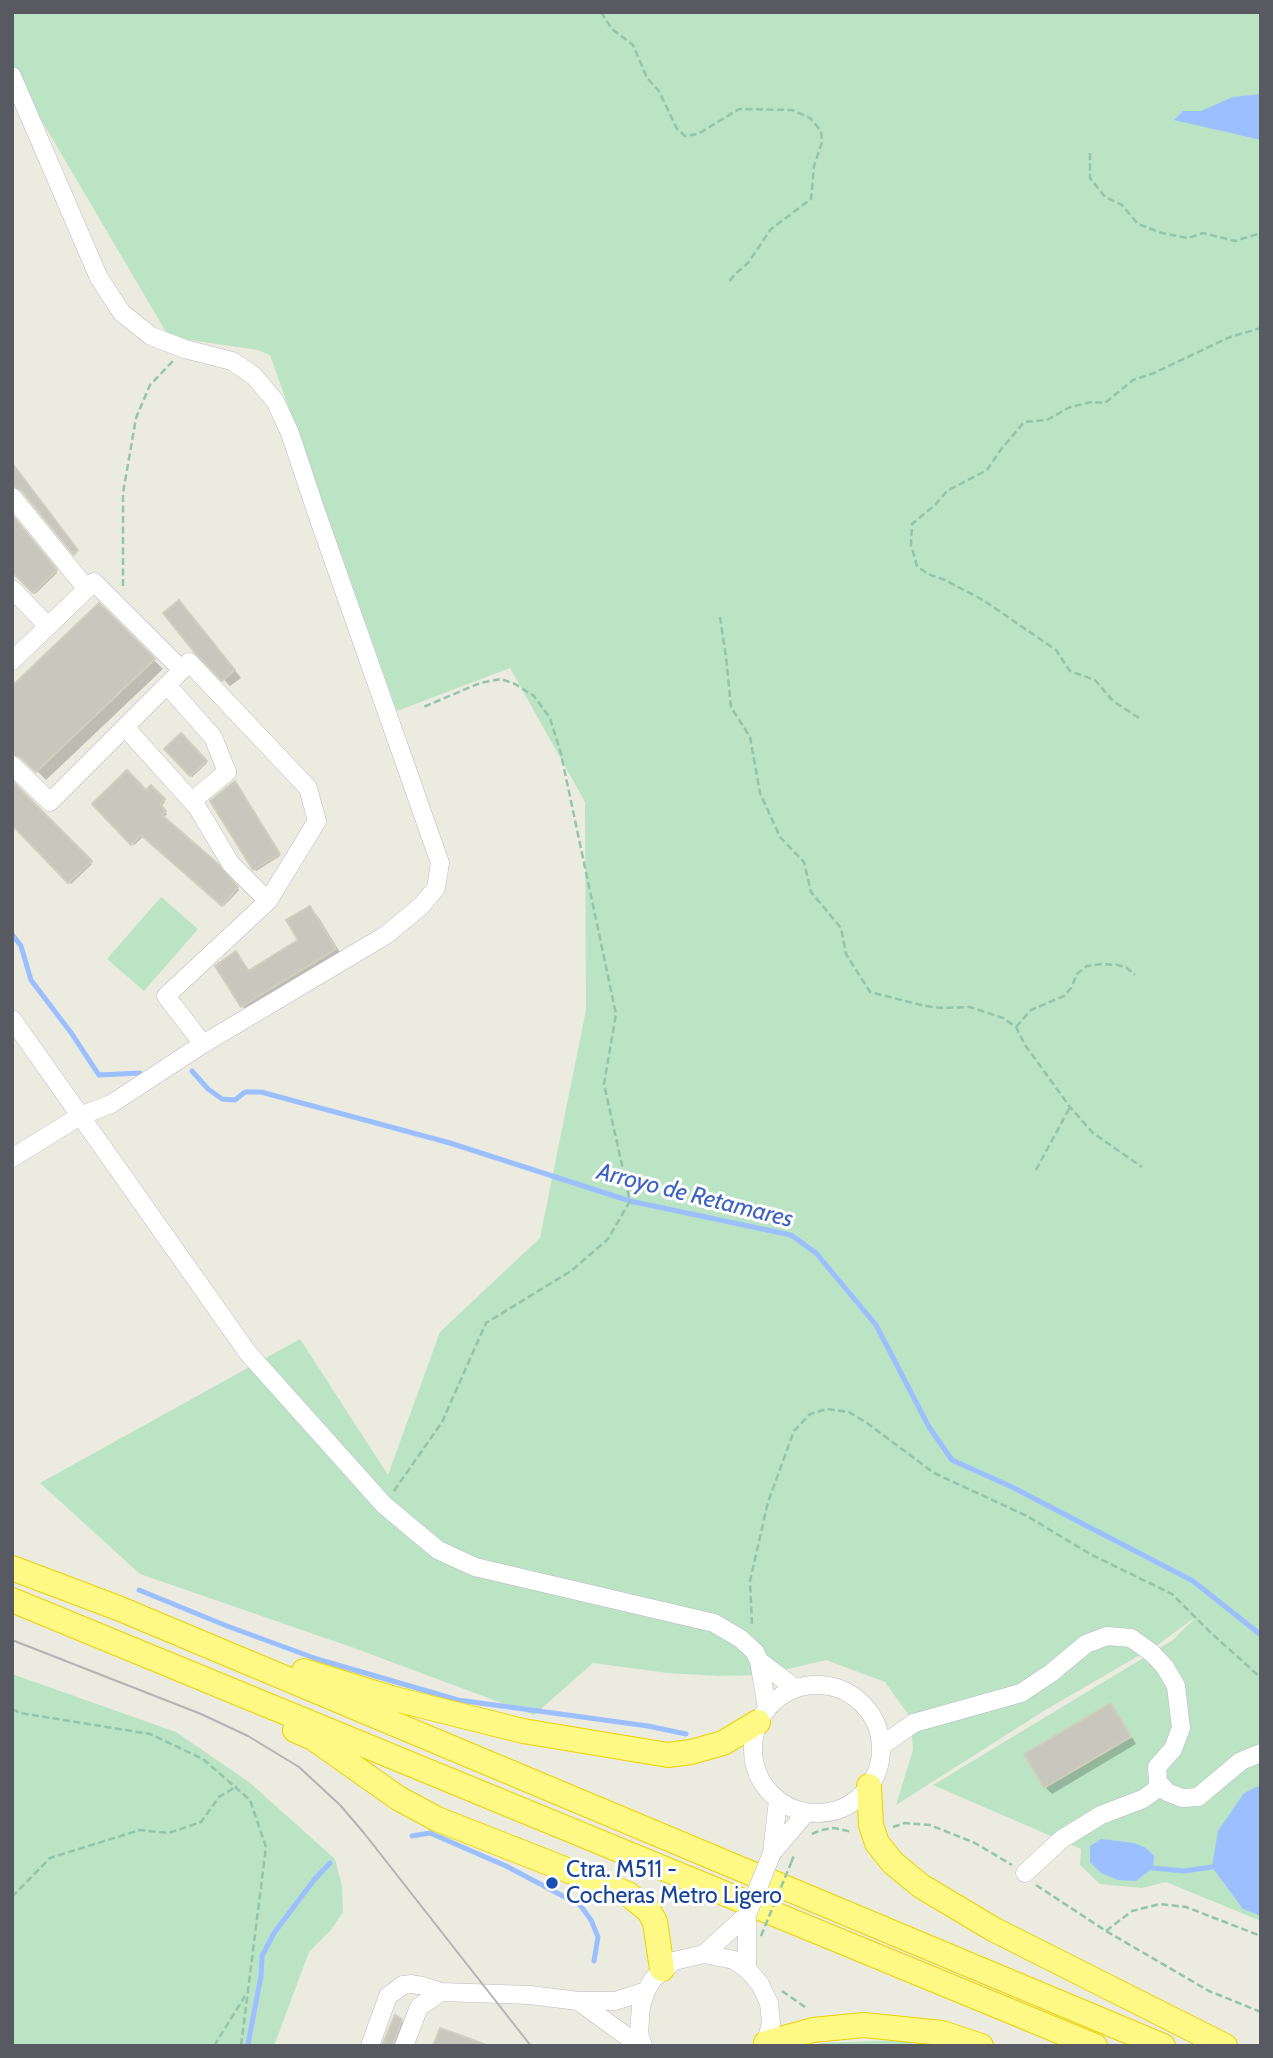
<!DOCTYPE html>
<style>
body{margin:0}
#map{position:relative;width:1273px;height:2058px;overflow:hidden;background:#ecebdf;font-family:Cabin,sans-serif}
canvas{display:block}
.frame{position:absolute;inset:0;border:14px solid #585a61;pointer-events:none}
</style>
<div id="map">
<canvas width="1273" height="2058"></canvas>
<div class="frame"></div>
</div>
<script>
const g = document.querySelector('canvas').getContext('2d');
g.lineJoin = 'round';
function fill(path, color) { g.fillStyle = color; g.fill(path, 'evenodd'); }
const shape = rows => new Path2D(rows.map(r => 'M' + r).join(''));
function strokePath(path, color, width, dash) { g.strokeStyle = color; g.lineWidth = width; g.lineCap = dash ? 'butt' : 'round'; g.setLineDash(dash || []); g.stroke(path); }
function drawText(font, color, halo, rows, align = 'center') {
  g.font = font + ' Cabin,sans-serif'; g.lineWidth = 6; g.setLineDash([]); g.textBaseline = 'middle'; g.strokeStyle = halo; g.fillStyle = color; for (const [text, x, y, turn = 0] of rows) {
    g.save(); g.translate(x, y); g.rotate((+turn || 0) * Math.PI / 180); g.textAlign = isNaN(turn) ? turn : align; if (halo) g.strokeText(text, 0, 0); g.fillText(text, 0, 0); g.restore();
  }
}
fill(shape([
 [12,12,1261,12,1261,1921,1166,1882,1142,1888,1100,1884,1080,1865,1081,1849,933,1785,1173,1640,1198,1615,1159,1644,1047,1709,896,1805,913,1750,910,1717,885,1682,826,1660,763,1675,718,1676,668,1673,593,1663,534,1715,354,1648,140,1574,40,1483,300,1339,388,1475,440,1332,540,1238,586,1010,585,802,510,668,397,711,270,355,258,350,169,337,12,70],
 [161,897,198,929,144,991,107,959],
 [12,1674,176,1732,249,1782,335,1859,342,1886,343,1912,331,1930,309,1952,274,2046,12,2046],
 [901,2040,920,2046,818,2046,821,2043]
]), '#bae4c3');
fill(shape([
 [1261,94,1261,140,1174,120,1183,111,1201,111,1233,97],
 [1261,1785,1261,1916,1243,1909,1212,1867,1218,1831,1244,1793],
 [1101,1839,1134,1843,1146,1848,1154,1856,1153,1868,1136,1881,1118,1880,1101,1873,1090,1862,1090,1846]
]), '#9cbfff');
fill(shape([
 [23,531,57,573,35,594,12,569],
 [99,606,163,669,46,780,12,745],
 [185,610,241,678,230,686,196,651],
 [180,735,207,763,192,777,166,749],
 [12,784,92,864,71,884,12,823],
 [236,785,280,856,256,871,213,801],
 [151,787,165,802,160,807,167,814,163,818,216,864,239,890,224,906,144,836,134,845,94,804,146,792],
 [309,908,319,918,344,959,252,1016,242,1006,236,953,250,971,301,941],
 [1111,1706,1117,1712,1136,1744,1052,1794,1045,1787],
 [401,2020,405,2025,397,2046,384,2046]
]), '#0003');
strokePath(shape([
 [12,934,21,946,31,980,72,1034,99,1075,140,1073],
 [192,1071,208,1089,222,1099,235,1100,245,1092,261,1092,450,1143,630,1201,791,1235,816,1253,876,1325,929,1427,952,1460,1012,1487,1193,1581,1261,1635],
 [139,1590,227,1626,317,1659,458,1700,648,1726,686,1734],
 [412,1836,430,1833,506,1866,580,1905,591,1920,598,1937,594,1961],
 [1153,1868,1184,1871,1212,1867],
 [248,2044,261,1976,262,1956,274,1933,314,1880,330,1863]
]), '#9cbfff', 5);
const building = shape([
 [12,463,78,550,74,555,21,490,12,486,12,463],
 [12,515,57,570,33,593,12,572,12,515],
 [179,600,235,670,222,681,195,653,163,613,179,600],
 [99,603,155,659,36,772,20,757,12,754,12,686,99,603],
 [181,733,207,761,190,776,164,749,181,733],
 [127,770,146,790,151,785,165,799,160,804,166,811,162,815,217,863,238,887,222,906,141,835,131,845,92,804,127,770],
 [12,781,92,861,68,883,12,825,12,781],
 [235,781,280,854,253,870,210,801,235,781],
 [310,906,336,949,241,1007,215,966,236,951,248,971,298,940,286,920,310,906],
 [1111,1703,1131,1737,1044,1788,1024,1754,1111,1703],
 [395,2015,402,2019,393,2046,382,2046,395,2015],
 [440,2028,484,2044,484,2046,433,2046,440,2028]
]);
fill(building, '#c8c7be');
strokePath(building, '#d0cebd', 2);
const minor = shape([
 [12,76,99,278,122,313,151,336,185,349,232,361,254,376,275,401,290,433,317,514,440,863,436,888,421,906,386,935,203,1044,111,1104,80,1116,12,1158],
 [12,497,87,589],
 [12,589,48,626],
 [12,661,94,582,182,670,50,802,12,765],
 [167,685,213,737,227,772,192,801],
 [125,727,197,807,231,864,268,901,317,821,308,788,189,662,182,670],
 [12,1019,248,1353,384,1505,438,1550,475,1567,714,1623,741,1639,755,1652,759,1661,767,1708],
 [203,1044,166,996,268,901],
 [759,1661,795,1688],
 '753 1749a64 64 0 1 1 128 0a64 64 0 1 1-128 0Z',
 [881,1746,914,1723,1021,1693,1051,1673,1086,1644,1107,1636,1131,1638,1152,1653,1165,1667,1176,1686,1181,1728,1173,1749,1157,1767,1158,1782,1167,1792,1182,1798,1198,1797,1241,1761,1261,1753],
 [772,1853,806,1813],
 [772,1853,778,1800],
 [1025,1873,1062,1839,1101,1815,1143,1799,1161,1786],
 [747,1915,747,1969],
 [704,1954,747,1915],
 [578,2001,640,2046],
 [370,2046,388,1996,403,1985,412,1984,423,1986,441,1992,530,1995,578,2001,615,2001,646,1991],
 [404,2046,419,2007,441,1992],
 [643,2046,639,2033,641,2006,646,1991,653,1979,674,1961,704,1954,734,1960,747,1969,760,1984,769,2003,771,2023,765,2046]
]);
const highway = shape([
 [12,1568,118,1608,1163,2046],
 [12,1600,1095,2046],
 [304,1671,391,1698,523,1731,668,1755,691,1752,723,1743,758,1722],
 [295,1730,313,1738,398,1798,437,1819,628,1894,649,1911,655,1922,662,1969],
 [869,1786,871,1825,877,1843,893,1863,921,1886,993,1929,1225,2046],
 [766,2043,813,2030,864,2025,942,2033,981,2046]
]);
strokePath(minor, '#babbc2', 19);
strokePath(highway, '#ebd200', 26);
strokePath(shape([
 [601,12,612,29,633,45,647,78,659,91,677,129,685,136,698,134,739,109,792,110,810,118,821,131,822,142,814,166,811,199,771,229,748,263,734,275,729,282],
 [1090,153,1090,178,1105,197,1122,205,1138,224,1162,233,1188,238,1203,233,1235,241,1261,233],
 [123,586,123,493,136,418,150,385,173,361],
 [720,617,726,657,731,707,750,737,760,793,780,837,804,862,811,892,841,928,846,954,870,992,925,1006,941,1008,970,1007,1003,1018,1016,1027,1025,1045,1070,1107,1093,1133,1142,1167],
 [1139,718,1113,701,1095,680,1070,671,1056,650,983,600,945,580,928,574,917,566,911,545,912,524,935,505,947,491,987,470,999,452,1024,422,1047,420,1070,407,1092,402,1105,403,1133,380,1154,373,1230,337,1261,328],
 [1016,1027,1031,1010,1064,996,1071,988,1077,974,1087,966,1102,964,1118,965,1127,968,1135,975],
 [1036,1170,1070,1107],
 [394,1491,442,1422,486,1323,571,1271,608,1239,630,1201,604,1084,616,1014,561,754,550,718,534,696,515,684,501,679,480,683,421,708],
 [752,1624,750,1581,768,1502,794,1431,810,1414,827,1409,849,1412,867,1423,934,1473,1027,1516,1090,1554,1172,1594,1209,1631,1261,1678],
 [12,1709,20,1713,150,1734,203,1759,250,1800,266,1847,241,2046],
 [893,1827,905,1823,930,1825,975,1843,1012,1865],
 [812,1834,821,1830,834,1828,852,1832],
 [791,1863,794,1855],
 [1036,1885,1106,1931,1209,1991,1261,2012],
 [12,1897,50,1858,140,1830,169,1833,201,1822,219,1797,237,1786],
 [1106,1931,1132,1911,1160,1904,1186,1907,1261,1936],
 [782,1991,808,2009],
 [214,2046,245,1996]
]), '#93c5ac', 2.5, [7, 3.5]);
strokePath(minor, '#fff', 18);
strokePath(highway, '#fef884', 24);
strokePath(shape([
 [12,1640,201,1714,248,1736,299,1767,340,1805,364,1833,531,2046]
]), '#b3b3b4', 2);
const minorBridge = shape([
 [747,1915,772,1853]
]);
strokePath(minorBridge, '#babbc2', 19, []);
strokePath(shape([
 [761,1936,791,1863]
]), '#93c5ac', 2.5, [7, 3.5]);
strokePath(minorBridge, '#fff', 18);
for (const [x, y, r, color] of [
 [552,1883,7,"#1a4fb4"]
]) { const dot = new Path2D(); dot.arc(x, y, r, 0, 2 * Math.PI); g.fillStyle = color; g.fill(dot); strokePath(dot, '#fff', 2.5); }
drawText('23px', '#164399', '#fff', [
 ["Ctra. M511 -",566,1870],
 ["Cocheras Metro Ligero",566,1896]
], 'left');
drawText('italic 24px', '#3e63c3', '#fff', [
 ["Arroyo de Retamares",695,1196,14]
]);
</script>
